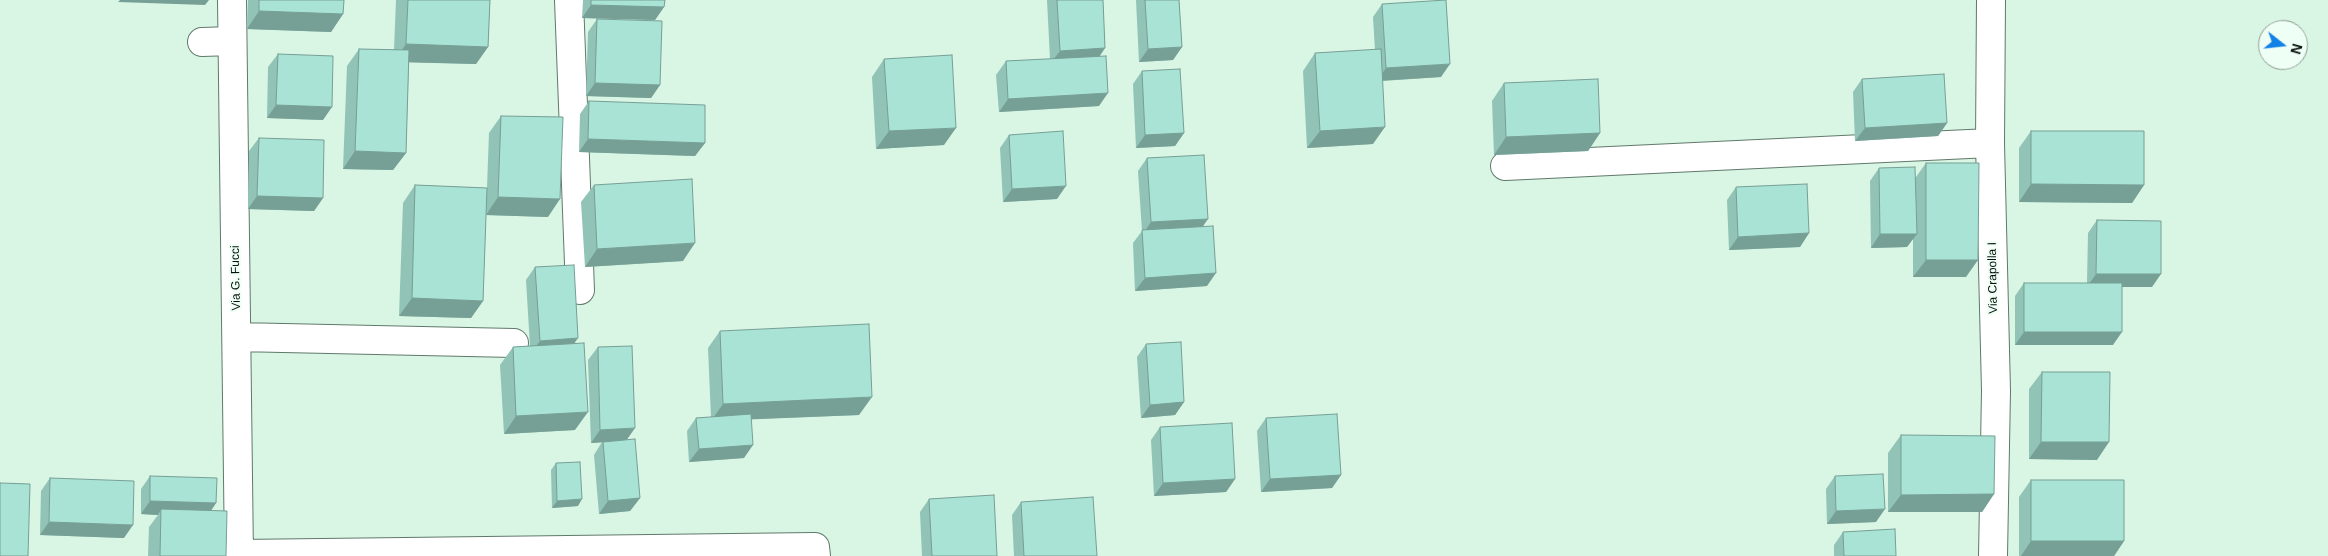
<!DOCTYPE html>
<style>
body{margin:0}
#map{position:relative;width:2328px;height:556px;overflow:hidden;background:#d9f5e4;font-family:Helvetica,sans-serif}
canvas{display:block}
.north{position:absolute;left:2258px;top:20px;width:50px;height:50px;box-sizing:border-box;background:#eefff5;border:1px solid #929f97;border-radius:50%;rotate:106deg;font-size:14px;font-weight:700;line-height:20px;text-align:center;color:#07100b}
.north::after{content:'';display:block;margin:auto;width:18px;height:22px;background:#1180e7;clip-path:polygon(50% 0,100% 100%,50% 72%,0 100%)}
</style>
<div id="map">
<canvas width="2328" height="556"></canvas>
<div class="north">N</div>
</div>
<script>
const g = document.querySelector('canvas').getContext('2d');
g.lineJoin = 'round';
const shape = rows => new Path2D(rows.map(r => 'M' + r).join(''));
function strokePath(path, color, width, dash) { g.strokeStyle = color; g.lineWidth = width; g.lineCap = dash ? 'butt' : 'round'; g.setLineDash(dash || []); g.stroke(path); }
function fill(path, color) { g.fillStyle = color; g.fill(path, 'evenodd'); }
function drawText(font, color, halo, rows, align = 'center') {
  g.font = font + ' Helvetica,sans-serif'; g.lineWidth = 4; g.setLineDash([]); g.textBaseline = 'middle'; g.strokeStyle = halo; g.fillStyle = color; for (const [text, x, y, turn = 0] of rows) {
    g.save(); g.translate(x, y); g.rotate((+turn || 0) * Math.PI / 180); g.textAlign = isNaN(turn) ? turn : align; if (halo) g.strokeText(text, 0, 0); g.fillText(text, 0, 0); g.restore();
  }
}
const minor = shape([
 [232,0,239,556],
 [569,0,580,290],
 [1991,0,1990,143,1996,391,1993,556],
 [202,42,232,41],
 [1505,166,1990,143],
 [237,337,514,343],
 [239,554,815,547,816,556]
]);
strokePath(minor, '#60796b', 30);
strokePath(minor, '#fff', 28);
fill(shape([
 [248,0,344,0,343,14,331,32,247,29],
 [396,0,490,0,488,47,476,64,409,62,406,153,393,170,343,169,347,66,359,49,394,50],
 [583,0,665,0,664,7,655,20,582,18],
 [1047,0,1103,0,1105,48,1100,56,1099,106,999,112,996,75,1006,61,1050,59],
 [1136,0,1179,0,1182,47,1173,60,1139,62],
 [1382,4,1441,77,1382,81,1373,144,1307,148,1303,71,1315,53,1375,50,1373,17],
 [597,19,660,85,651,98,586,96,588,32],
 [278,54,323,120,267,118,268,67],
 [884,59,944,145,876,149,872,77],
 [1142,71,1184,133,1175,146,1136,148,1133,84],
 [1862,79,1947,123,1938,136,1855,141,1853,92],
 [1504,83,1600,133,1588,151,1494,155,1492,101],
 [589,101,705,143,695,156,579,152,580,114],
 [501,116,548,217,486,215,483,301,471,318,399,316,403,203,415,185,487,188,489,133],
 [2031,131,2144,185,2132,203,2019,202,2019,148],
 [1009,135,1057,199,1003,202,1000,148],
 [259,138,323,198,314,211,248,209,249,151],
 [1147,158,1202,226,1207,286,1135,291,1133,243,1142,231,1138,171],
 [1926,163,1966,277,1913,277,1913,238,1907,247,1871,248,1870,181,1879,168,1916,177],
 [594,185,683,261,585,267,581,202],
 [1736,187,1809,233,1800,247,1729,250,1727,200],
 [2097,220,2152,287,2122,287,2113,345,2015,345,2015,296,2024,283,2087,283,2088,233],
 [535,267,574,344,575,430,504,434,500,365,513,347,530,346,526,280],
 [720,331,859,415,751,419,744,458,689,462,687,431,696,418,711,417,708,348],
 [1146,344,1184,402,1175,415,1141,418,1137,357],
 [598,347,627,439,640,498,630,511,599,514,594,455,602,442,591,443,588,360],
 [2042,372,2097,460,2029,459,2029,389],
 [1266,418,1341,475,1332,488,1261,492,1257,431],
 [1160,427,1235,479,1226,492,1154,496,1151,440],
 [1901,435,1994,494,1982,512,1888,512,1888,453],
 [556,463,578,506,552,508,551,470],
 [150,476,216,503,211,511,226,556,148,556,149,527,158,515,141,514,141,489],
 [1835,476,1876,522,1827,524,1826,489],
 [50,478,124,538,40,535,41,491],
 [2031,480,2124,541,2114,556,2019,556,2019,497],
 [929,499,997,556,922,556,920,512],
 [1021,502,1097,556,1014,556,1012,515],
 [1843,532,1896,556,1834,556,1834,545]
]), '#91c3b7');
fill(shape([
 [120,0,209,0,205,5,118,2],
 [591,5,664,7,655,20,582,18],
 [259,11,343,14,331,32,247,29],
 [406,44,488,47,476,64,394,62],
 [1182,47,1173,60,1139,62,1148,49],
 [1105,48,1096,61,1050,64,1060,51],
 [1450,64,1441,77,1377,81,1386,68],
 [595,83,660,85,651,98,586,96],
 [1108,93,1099,106,999,112,1008,99],
 [276,105,332,107,323,120,267,118],
 [1947,123,1938,136,1855,141,1865,128],
 [1385,127,1373,144,1307,148,1320,131],
 [956,128,944,145,876,149,889,131],
 [1184,133,1175,146,1136,148,1145,135],
 [1600,133,1588,151,1494,155,1506,137],
 [588,139,705,143,695,156,579,152],
 [355,151,406,153,393,170,343,169],
 [2031,184,2144,185,2132,203,2019,202],
 [1066,186,1057,199,1003,202,1012,189],
 [257,196,323,198,314,211,248,209],
 [498,197,560,199,548,217,486,215],
 [1208,219,1199,232,1142,235,1151,222],
 [1809,233,1800,247,1729,250,1738,237],
 [1880,234,1917,234,1907,247,1871,248],
 [695,243,683,261,585,267,597,249],
 [1926,260,1978,260,1966,277,1913,277],
 [1216,273,1207,286,1135,291,1145,278],
 [2096,274,2161,274,2152,287,2087,287],
 [412,298,483,301,471,318,399,316],
 [2024,332,2122,332,2113,345,2015,345],
 [578,338,569,351,530,354,540,341],
 [872,397,859,415,711,421,723,404],
 [1184,402,1175,415,1141,418,1150,405],
 [588,412,575,430,504,434,516,416],
 [635,428,626,441,591,443,600,430],
 [2041,442,2109,442,2097,460,2029,459],
 [753,445,744,458,689,462,699,449],
 [1341,475,1332,488,1261,492,1270,479],
 [1235,479,1226,492,1154,496,1163,483],
 [1994,494,1982,512,1888,512,1901,495],
 [640,498,630,511,599,514,608,501],
 [582,499,578,506,552,508,557,501],
 [150,501,216,503,207,516,161,509,158,515,141,514],
 [1885,509,1876,522,1827,524,1836,511],
 [49,522,133,525,124,538,40,535],
 [2031,541,2124,541,2114,556,2021,556]
]), '#769f95');
const building = shape([
 [259,0,344,0,343,14,259,11,259,0],
 [408,0,490,0,488,47,406,44,408,0],
 [591,0,665,0,664,7,591,5,591,0],
 [1057,0,1103,0,1105,48,1060,51,1057,0],
 [1145,0,1179,0,1182,47,1148,49,1145,0],
 [1446,0,1450,64,1386,68,1382,4,1446,0],
 [597,19,662,21,660,85,595,83,597,19],
 [359,49,409,50,406,153,355,151,359,49],
 [1381,49,1385,127,1320,131,1315,53,1381,49],
 [278,54,333,56,332,107,276,105,278,54],
 [952,55,956,128,889,131,884,59,952,55],
 [1106,56,1108,93,1008,99,1006,61,1106,56],
 [1180,69,1184,133,1145,135,1142,71,1180,69],
 [1944,74,1947,123,1865,128,1862,79,1944,74],
 [1598,79,1600,133,1506,137,1504,83,1598,79],
 [589,101,705,105,705,143,588,139,589,101],
 [501,116,563,117,560,199,498,197,501,116],
 [1063,131,1066,186,1012,189,1009,135,1063,131],
 [2031,131,2144,131,2144,185,2031,184,2031,131],
 [259,138,324,140,323,198,257,196,259,138],
 [1204,155,1208,219,1151,222,1147,158,1204,155],
 [1926,163,1979,163,1978,260,1926,260,1926,163],
 [1915,167,1917,234,1880,234,1879,168,1915,167],
 [692,179,695,243,597,249,594,185,692,179],
 [1807,184,1809,233,1738,237,1736,187,1807,184],
 [415,185,487,188,483,301,412,298,415,185],
 [2097,220,2161,221,2161,274,2096,274,2097,220],
 [1213,226,1216,273,1145,278,1142,230,1213,226],
 [574,265,578,338,540,341,535,267,574,265],
 [2024,283,2122,283,2122,332,2024,332,2024,283],
 [869,324,872,397,723,404,720,331,869,324],
 [1181,342,1184,402,1150,405,1146,344,1181,342],
 [584,343,588,412,516,416,513,347,584,343],
 [632,346,635,428,600,430,598,347,632,346],
 [2042,372,2110,372,2109,442,2041,442,2042,372],
 [751,414,753,445,699,449,696,418,751,414],
 [1337,414,1341,475,1270,479,1266,418,1337,414],
 [1232,423,1235,479,1163,483,1160,427,1232,423],
 [1901,435,1995,436,1994,494,1901,495,1901,435],
 [635,439,640,498,608,501,603,442,635,439],
 [580,462,582,499,557,501,556,463,580,462],
 [1883,474,1885,509,1836,511,1835,476,1883,474],
 [150,476,217,478,216,503,150,501,150,476],
 [50,478,134,481,133,525,49,522,50,478],
 [2031,480,2124,480,2124,541,2031,541,2031,480],
 [0,483,30,484,28,556,0,556,0,483],
 [994,495,997,556,932,556,929,499,994,495],
 [1093,497,1097,556,1024,556,1021,502,1093,497],
 [161,509,227,511,226,556,160,556,161,509],
 [1895,529,1896,556,1844,556,1843,532,1895,529]
]);
fill(building, '#a9e3d5');
strokePath(building, '#769f95', 1);
drawText('12px', '#07100b', '#eefff5', [
 ["Via G. Fucci",236,278,-91],
 ["Via Crapolla I",1993,278,-91]
]);
</script>
